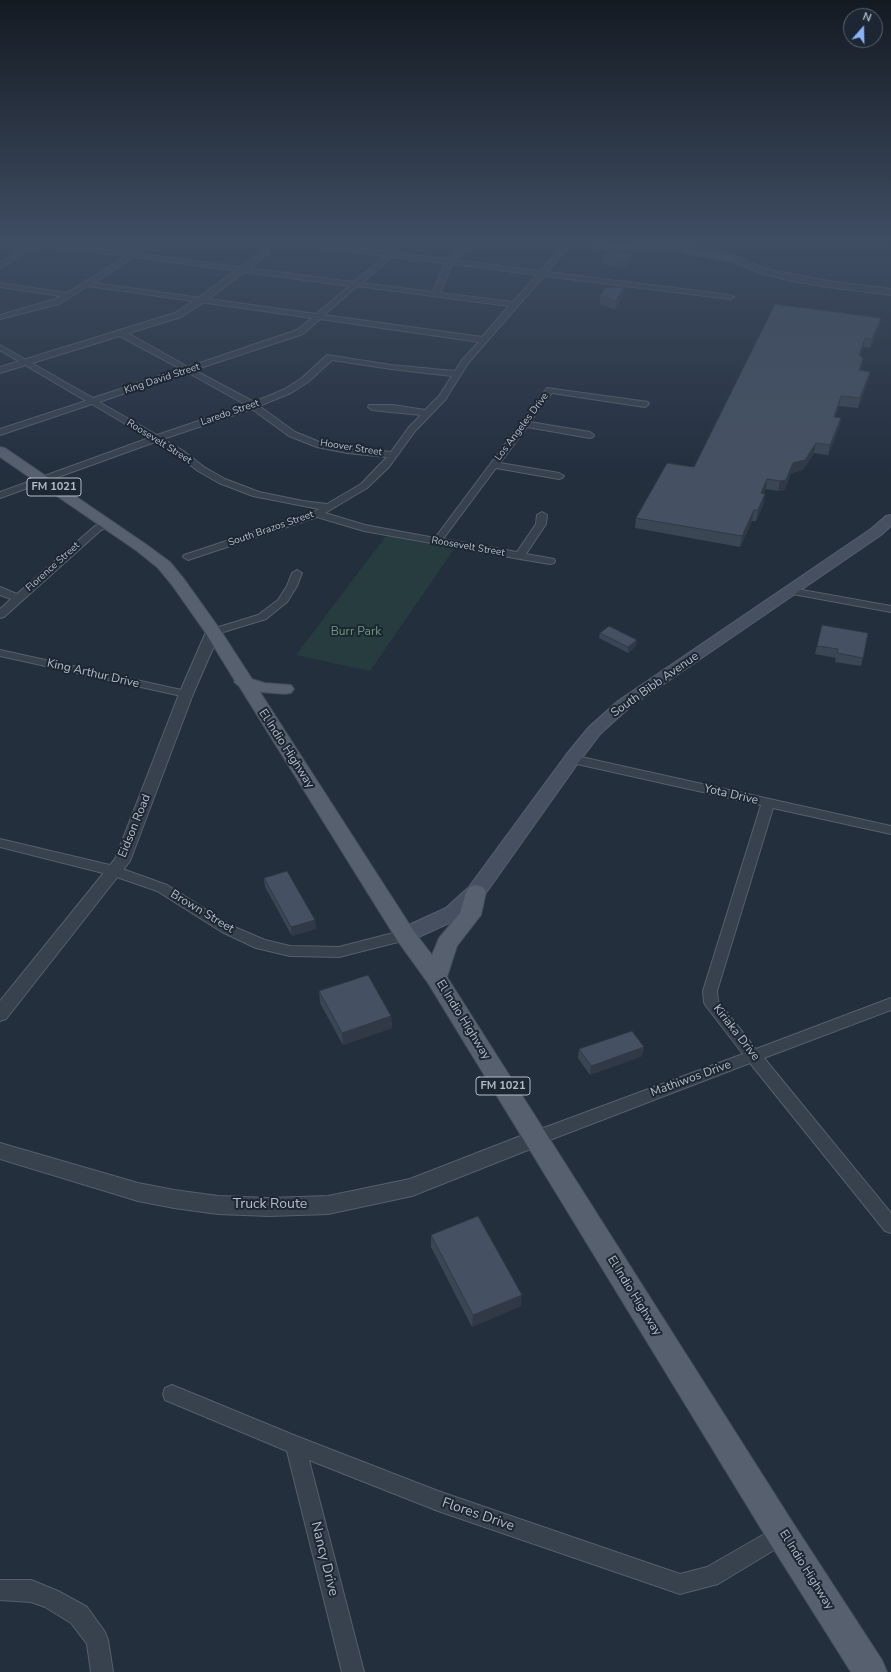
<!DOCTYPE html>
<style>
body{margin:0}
#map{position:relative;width:891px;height:1672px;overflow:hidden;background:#242f3e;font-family:"Nunito Sans",sans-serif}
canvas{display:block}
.north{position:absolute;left:843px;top:8px;width:40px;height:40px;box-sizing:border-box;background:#1d2633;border:1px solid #59626f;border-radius:50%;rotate:20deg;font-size:11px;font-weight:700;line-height:16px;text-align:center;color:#b4bcc9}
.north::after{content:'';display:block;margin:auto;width:14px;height:18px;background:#8ab4f8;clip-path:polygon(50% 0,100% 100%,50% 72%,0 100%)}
</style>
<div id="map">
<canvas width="891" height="1672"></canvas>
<div class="north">N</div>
</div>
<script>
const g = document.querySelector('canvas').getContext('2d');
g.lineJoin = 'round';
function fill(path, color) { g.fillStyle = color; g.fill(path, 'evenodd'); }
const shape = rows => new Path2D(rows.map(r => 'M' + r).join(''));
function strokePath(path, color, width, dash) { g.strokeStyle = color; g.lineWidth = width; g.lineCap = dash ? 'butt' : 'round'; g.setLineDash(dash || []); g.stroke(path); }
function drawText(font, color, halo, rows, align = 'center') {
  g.font = font + ' "Nunito Sans",sans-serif'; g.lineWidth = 4; g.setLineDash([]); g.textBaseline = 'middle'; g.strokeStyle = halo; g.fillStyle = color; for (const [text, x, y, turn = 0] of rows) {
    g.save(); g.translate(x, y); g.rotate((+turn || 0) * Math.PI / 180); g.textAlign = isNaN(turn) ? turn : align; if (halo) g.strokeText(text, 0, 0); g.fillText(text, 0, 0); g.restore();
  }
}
fill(shape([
 [386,536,454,549,370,671,296,655]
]), '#263c3f');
const minor = shape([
 [6,239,42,240,45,242,132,253,154,239,162,239,140,254,354,282,385,256,269,241,266,239,286,239,357,248,368,239,375,239,364,249,448,259,469,239,476,239,455,260,540,271,568,239,575,239,547,272,730,295,734,297,730,299,544,276,468,363,445,400,415,431,389,467,367,488,325,513,365,525,435,538,547,388,648,402,649,404,645,407,552,393,530,422,590,432,594,435,593,437,590,438,527,427,500,463,559,473,564,476,562,478,559,479,496,468,443,539,517,552,536,524,537,515,542,512,547,515,546,524,526,554,554,559,555,561,554,563,550,564,520,559,364,531,317,517,188,560,183,557,184,555,314,512,319,509,253,496,219,483,198,471,176,454,155,442,0,498,0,492,149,438,92,404,0,435,0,429,86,401,0,350,0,345,93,398,181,369,118,335,118,331,124,331,188,367,297,330,312,318,88,286,59,304,0,319,0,315,53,300,61,296,0,287,0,283,67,293,126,256,41,245,0,268,0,263,33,244,9,241,6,239],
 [134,257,350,286,316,314,94,283,134,257],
 [392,257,445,263,433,292,362,283,392,257],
 [452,264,537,275,513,302,440,293,452,264],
 [357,286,509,306,482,337,324,315,357,286],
 [320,319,479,342,462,360,455,371,391,365,327,355,302,378,285,389,254,402,194,370,303,334,320,319],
 [332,360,391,369,452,376,439,396,425,410,393,405,369,405,368,407,372,410,421,415,409,427,391,452,347,447,322,443,295,432,259,406,291,393,308,382,332,360],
 [187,372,246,405,157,435,99,402,187,372],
 [252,409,289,436,317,447,347,453,387,457,361,484,327,504,303,501,259,492,225,479,204,467,182,450,163,439,252,409],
 [108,521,113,524,111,526,101,530,4,617,0,618,0,609,11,599,0,595,0,587,17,594,95,526,108,521],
 [297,570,302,573,297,586,287,602,266,619,217,634,209,634,208,632,209,630,258,615,278,600,287,586,292,573,297,570],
 [791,588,891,606,891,612,787,593,786,591,791,588],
 [0,650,186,691,190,692,192,694,190,696,186,697,0,656,0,650],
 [572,755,891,826,891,834,773,808,717,991,718,1001,756,1049,891,998,891,1010,764,1058,891,1213,891,1233,885,1231,750,1063,542,1143,536,1145,530,1143,528,1138,530,1133,743,1054,706,1006,704,1002,703,991,761,805,568,762,566,759,568,756,572,755],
 [0,839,114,866,167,885,232,926,265,940,290,946,339,947,405,930,410,931,412,935,410,939,339,957,290,956,256,948,222,932,157,891,111,875,0,847,0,839],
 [172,1385,296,1436,438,1491,680,1574,707,1567,782,1524,789,1527,792,1534,789,1541,718,1584,680,1594,438,1511,309,1460,364,1672,342,1672,287,1451,165,1400,163,1394,165,1388,172,1385],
 [0,1580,31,1580,58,1591,87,1607,105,1632,108,1640,113,1672,91,1672,87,1644,71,1623,45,1607,31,1602,0,1600,0,1580]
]);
const tertiary = shape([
 [267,239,275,239,266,256,204,302,181,317,0,373,0,367,175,313,198,298,260,253,267,239],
 [695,242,701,242,766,269,828,281,891,289,891,295,828,287,792,281,760,273,695,246,694,244,695,242],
 [213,628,218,629,220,632,193,694,130,861,6,1019,0,1021,0,1001,115,859,179,694,206,632,208,629,213,628],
 [536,1130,543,1132,546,1138,543,1144,412,1196,328,1214,269,1216,218,1214,174,1208,138,1201,0,1159,0,1143,138,1183,174,1190,218,1196,269,1198,328,1196,410,1179,536,1130]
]);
const secondary = shape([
 [891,515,891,526,881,535,630,707,601,733,578,763,483,897,460,918,412,940,405,942,398,940,395,935,398,930,446,908,469,887,566,755,589,727,618,701,871,529,886,516,891,515]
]);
const primary = shape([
 [544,239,576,239,616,244,725,239,724,241,698,247,643,250,616,250,549,242,544,239],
 [686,248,733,256,738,259,733,262,682,253,681,251,686,248],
 [0,447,5,448,147,545,170,562,184,579,219,628,252,679,265,683,291,685,294,689,291,693,285,694,260,692,413,930,432,955,439,938,460,913,466,892,469,887,476,885,483,887,486,892,481,915,457,946,447,977,793,1523,882,1660,887,1672,851,1672,771,1545,428,983,397,940,239,686,234,682,235,681,205,632,172,585,158,568,137,551,0,457,0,447]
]);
strokePath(minor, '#565f6c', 2);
strokePath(tertiary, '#565f6c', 2);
strokePath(secondary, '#565f6c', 2);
strokePath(primary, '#414a57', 2);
fill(minor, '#38414e');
fill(tertiary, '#38414e');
fill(secondary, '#465061');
fill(primary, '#56606e');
fill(shape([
 [603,258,631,260,625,268,602,265],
 [600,295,623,296,615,310,600,304],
 [881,318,879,327,870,348,863,347,860,356,863,358,860,370,870,372,868,381,858,408,839,406,835,418,841,418,839,428,828,455,814,453,803,470,791,473,785,490,778,491,766,489,763,494,765,494,763,505,756,521,752,521,740,547,635,528,636,518,694,467],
 [600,633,636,646,628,653,599,638],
 [868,633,861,666,835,662,836,658,815,654,817,646],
 [264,878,315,920,316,929,292,936,265,887],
 [319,991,391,1016,392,1028,343,1045,320,1003],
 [644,1047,642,1056,590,1075,578,1058,579,1049],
 [431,1235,521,1306,472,1327,431,1247]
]), '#3b4654');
fill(shape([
 [632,253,631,260,625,268,625,261],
 [624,287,623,296,615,310,616,301],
 [881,318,879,327,870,348,872,339],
 [865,338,863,347,857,364,859,355],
 [863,358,862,367,857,379,859,370],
 [870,372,868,381,858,408,860,398],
 [841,396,839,406,832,427,834,417],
 [841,418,839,428,828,455,830,445],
 [816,443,814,453,803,470,791,473,785,490,778,491,780,481,793,463],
 [767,479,766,489,759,504,761,493],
 [765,494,763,505,756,521,758,510],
 [754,510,752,521,740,547,742,536],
 [637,640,636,646,628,653,628,647],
 [315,920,316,929,292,936,291,927],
 [391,1016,392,1028,343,1045,342,1033],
 [644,1047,642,1056,590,1075,591,1066],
 [522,1295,521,1306,472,1327,473,1315]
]), '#303945');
const building = shape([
 [609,251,632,253,625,261,603,258,609,251],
 [624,287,616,301,600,295,606,288,624,287],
 [775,304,881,318,872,339,865,338,859,355,863,358,859,370,870,372,860,398,841,396,834,417,841,418,830,445,816,443,805,460,793,463,786,480,780,481,767,479,761,493,765,494,758,510,754,510,742,536,636,518,667,463,694,467,775,304],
 [822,625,868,633,863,658,837,653,838,649,817,646,822,625],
 [609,626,637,640,628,647,600,633,609,626],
 [287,871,315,920,291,927,264,878,287,871],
 [368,975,391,1016,342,1033,319,991,368,975],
 [632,1031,644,1047,591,1066,579,1049,632,1031],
 [478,1216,522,1295,473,1315,431,1235,478,1216]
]);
fill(building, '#455162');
strokePath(building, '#303945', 1);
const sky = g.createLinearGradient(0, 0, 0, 473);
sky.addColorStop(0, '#141a22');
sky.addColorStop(0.51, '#3f4d63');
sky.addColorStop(1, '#3f4d6300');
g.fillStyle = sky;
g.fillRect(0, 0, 891, 473);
drawText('10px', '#b4bcc9', '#1d2633', [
 ["King David Street",162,379,-18],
 ["Laredo Street",230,413,-19],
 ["Los Angeles Drive",522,427,-53],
 ["Roosevelt Street",159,442,32],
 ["Hoover Street",351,448,9],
 ["South Brazos Street",271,529,-19],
 ["Roosevelt Street",468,547,10],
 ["Florence Street",53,567,-42]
]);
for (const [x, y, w] of [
 [54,487,54],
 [503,1086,54]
]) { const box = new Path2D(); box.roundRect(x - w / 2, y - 9, w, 18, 3); g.fillStyle = '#1d2633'; g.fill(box); strokePath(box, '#b4bcc9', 1); }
drawText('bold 11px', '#b4bcc9', null, [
 ["FM 1021",54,487],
 ["FM 1021",503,1086]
]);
drawText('12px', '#6b9a76', '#1d2633', [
 ["Burr Park",356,632]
]);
drawText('12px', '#b4bcc9', '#1d2633', [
 ["King Arthur Drive",93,674,13],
 ["South Bibb Avenue",655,685,-35],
 ["El Indio Highway",286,749,57],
 ["Yota Drive",731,795,13],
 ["Eidson Road",135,826,-68],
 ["Brown Street",202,912,31],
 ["El Indio Highway",463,1020,58],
 ["Kiriaka Drive",736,1033,52],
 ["Mathiwos Drive",691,1079,-20],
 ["El Indio Highway",634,1296,58],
 ["El Indio Highway",806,1570,58]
]);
drawText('14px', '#b4bcc9', '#1d2633', [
 ["Truck Route",270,1205],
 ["Flores Drive",478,1515,19],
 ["Nancy Drive",324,1559,76]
]);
</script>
